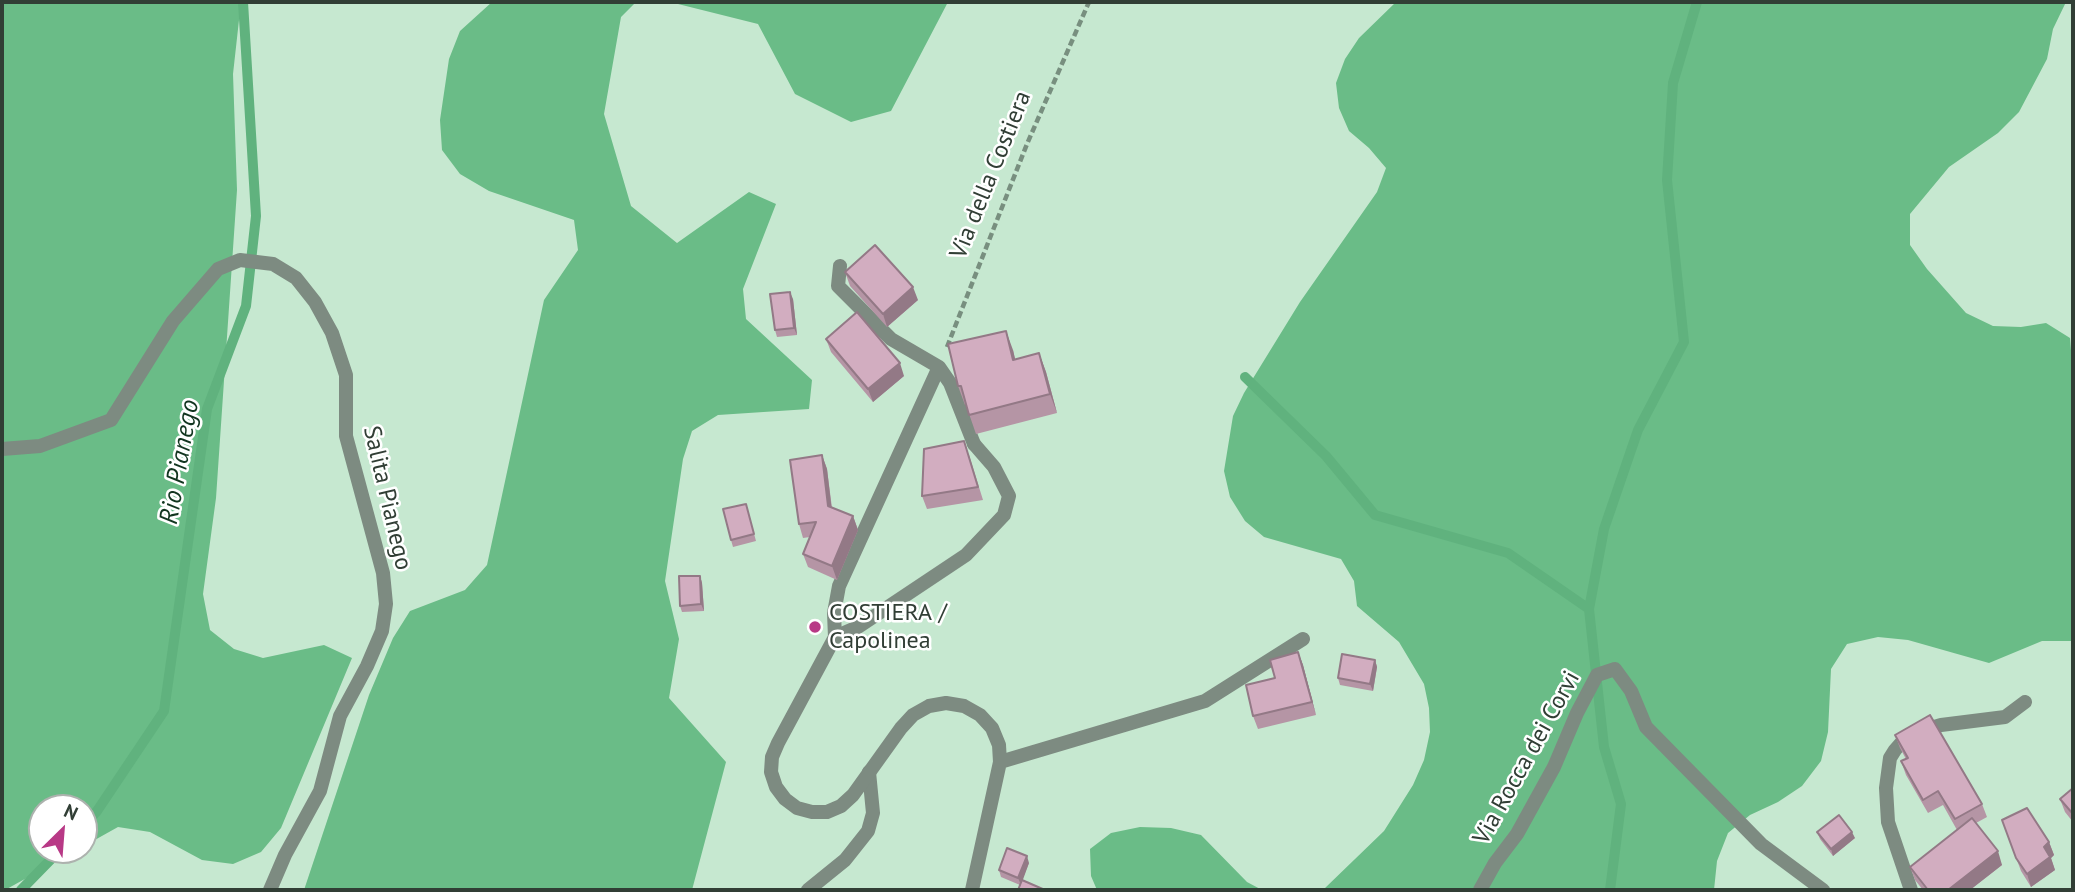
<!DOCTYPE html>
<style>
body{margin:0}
#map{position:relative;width:2075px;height:892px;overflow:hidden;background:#c6e8d0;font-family:"PT Sans",sans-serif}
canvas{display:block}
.frame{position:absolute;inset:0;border:4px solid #313e35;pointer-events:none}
.north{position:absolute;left:28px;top:794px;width:70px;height:70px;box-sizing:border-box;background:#fff;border:2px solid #adb2ae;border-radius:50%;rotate:25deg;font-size:19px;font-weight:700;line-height:28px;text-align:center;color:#313e35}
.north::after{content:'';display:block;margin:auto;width:24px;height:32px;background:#b83986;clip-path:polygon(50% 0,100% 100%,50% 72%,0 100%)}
</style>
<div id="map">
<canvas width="2075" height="892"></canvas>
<div class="frame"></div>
<div class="north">N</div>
</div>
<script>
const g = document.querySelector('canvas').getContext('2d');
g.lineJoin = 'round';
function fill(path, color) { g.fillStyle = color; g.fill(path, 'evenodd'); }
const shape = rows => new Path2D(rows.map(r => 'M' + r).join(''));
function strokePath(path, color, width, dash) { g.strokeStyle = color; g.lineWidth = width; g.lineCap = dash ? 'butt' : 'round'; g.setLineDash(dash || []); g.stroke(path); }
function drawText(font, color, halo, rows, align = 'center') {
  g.font = font + ' "PT Sans",sans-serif'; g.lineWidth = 5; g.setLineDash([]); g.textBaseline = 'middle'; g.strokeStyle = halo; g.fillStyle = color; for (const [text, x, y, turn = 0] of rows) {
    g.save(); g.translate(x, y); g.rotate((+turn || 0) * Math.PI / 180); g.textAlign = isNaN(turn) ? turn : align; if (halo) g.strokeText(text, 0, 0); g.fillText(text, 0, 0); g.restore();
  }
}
fill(shape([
 [2,2,241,2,233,74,237,190,216,498,203,594,210,630,234,649,263,658,324,645,352,658,281,828,261,852,233,864,202,860,150,832,118,827,84,846,84,808,42,808,42,850,77,850,5,890,2,890],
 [492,2,636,2,621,17,604,114,631,206,677,243,749,192,776,204,743,289,746,319,812,380,809,409,718,415,692,431,683,459,665,581,679,639,669,698,726,762,692,890,304,890,369,695,393,638,410,611,465,590,487,565,544,300,578,250,574,220,489,191,460,174,442,150,440,120,449,59,460,31],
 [670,2,948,2,891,111,851,122,795,94,758,24],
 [1396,2,2066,2,2053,29,2047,59,2019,112,1998,133,1949,167,1910,214,1910,245,1927,269,1966,313,1993,326,2021,327,2046,323,2070,338,2073,375,2073,641,2042,641,1989,663,1908,640,1878,637,1847,644,1831,669,1828,732,1821,761,1802,786,1778,802,1750,815,1728,833,1717,861,1714,890,1319,890,1325,888,1384,831,1413,785,1424,760,1430,732,1429,708,1424,684,1399,642,1357,606,1354,581,1341,559,1264,537,1245,521,1230,497,1224,471,1233,416,1244,393,1300,302,1377,192,1386,168,1369,148,1349,131,1339,108,1336,83,1345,59,1359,38],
 [1140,827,1171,828,1201,835,1247,882,1262,890,1097,890,1091,876,1090,849,1111,833]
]), '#6abc87');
strokePath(shape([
 [1245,377,1326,456,1375,515,1508,553,1589,609],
 [84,825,97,811,164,711,207,409,246,306,256,216,243,2],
 [21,890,60,850],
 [1610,890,1621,804,1604,747,1589,609,1604,529,1638,430,1684,342,1667,180,1673,83,1697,2]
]), '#60b27e', 10);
strokePath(shape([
 [947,347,1027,144,1089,2]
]), '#788f7f', 4.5, [7, 3.5]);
strokePath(shape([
 [840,266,838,286,891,339,939,367,950,383,974,444],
 [835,637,834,613,839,586,939,367],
 [808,890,845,860,868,831,873,813,869,772],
 [1911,890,1888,822,1886,788,1890,758,1895,750,1902,742,1924,730,1941,725,2005,717,2025,702]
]), '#7d8b81', 14);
strokePath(shape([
 [2,449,40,446,111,420,173,321,218,269,240,260,273,264,296,278,315,302,332,333,346,375,346,436,383,573,386,604,382,631,367,666,340,716,320,791,285,855,270,890],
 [1000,762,1205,701,1303,639],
 [972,890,1000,762,999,745,992,728,980,715,964,706,946,703,929,706,913,715,901,728,853,795,841,806,827,812,812,812,797,808,785,799,776,787,771,772,772,757,778,743,835,637,858,627,966,555,1004,515,1009,496,994,467,974,444],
 [1480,890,1495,863,1517,834,1554,767,1577,713,1597,675,1615,669,1631,691,1646,727,1761,844,1823,890]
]), '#7d8b81', 14);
fill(shape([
 [845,272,918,300,887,327,850,286],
 [793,299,797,335,777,337,775,330],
 [826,339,904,376,873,402,831,352],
 [1013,350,1015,360,1039,353,1046,372,1057,413,976,434,966,405,965,405,958,386],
 [822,455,827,469,832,508,853,516,858,530,837,580,808,567,803,554,810,537,803,538,799,524],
 [969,455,983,500,927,509,922,496],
 [746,504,756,541,733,547,731,540],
 [700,576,702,583,704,611,682,612,680,606],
 [1298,652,1303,665,1316,715,1258,729,1253,716,1275,678],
 [1375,660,1377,667,1373,691,1340,685,1338,678],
 [1895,735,1982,804,1987,817,1976,823,2002,865,1970,890,1923,890,1915,880,1910,867,1957,830,1943,805,1928,813,1906,775,1901,761,1906,759,1900,748],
 [2073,788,2073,822,2065,812,2060,799],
 [2002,820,2049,842,2054,855,2051,858,2055,870,2031,887,2021,871],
 [1817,832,1855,838,1833,856,1820,839],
 [1029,863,1020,885,1001,877,999,870]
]), '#b595a5');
fill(shape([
 [913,287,918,300,887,327,883,314],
 [790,292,793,299,797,335,794,328],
 [1006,331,1013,350,1020,379,1013,360],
 [1039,353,1046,372,1057,413,1050,394],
 [900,363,904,376,873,402,868,389],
 [822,455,827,469,833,520,828,506],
 [853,516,858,530,837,580,832,566],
 [700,576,702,583,704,611,701,604],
 [1298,652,1303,665,1316,715,1312,702],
 [1375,660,1377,667,1373,691,1370,684],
 [1852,832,1855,838,1833,856,1831,849],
 [2049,842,2054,855,2051,858,2055,870,2031,887,2027,874,2044,847],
 [1998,851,2002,865,1970,890,1948,890],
 [1027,856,1029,863,1021,885,1018,878]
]), '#937986');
const building = shape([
 [875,245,913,287,883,314,845,272,875,245],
 [790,292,794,328,775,330,770,294,790,292],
 [857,312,900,363,868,389,826,339,857,312],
 [1006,331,1013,360,1039,353,1050,394,969,415,961,386,958,386,948,344,1006,331],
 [964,441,978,487,922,496,924,449,964,441],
 [822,455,828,506,853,516,832,566,803,554,816,522,799,524,790,460,822,455],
 [746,504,754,534,731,540,723,509,746,504],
 [679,576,700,576,701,604,680,606,679,576],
 [1298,652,1312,702,1253,716,1246,685,1275,678,1270,660,1298,652],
 [1342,654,1375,660,1370,684,1338,678,1342,654],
 [1930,715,1982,804,1955,819,1938,791,1923,800,1901,761,1908,758,1895,735,1930,715],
 [2073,788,2073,814,2060,799,2073,788],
 [2027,808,2049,842,2044,847,2050,857,2027,874,2016,858,2002,820,2027,808],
 [1839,815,1852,832,1831,849,1817,832,1839,815],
 [1972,818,1998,851,1948,890,1928,890,1910,867,1972,818],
 [1007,848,1027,856,1018,878,999,870,1007,848],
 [1022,880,1045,890,1018,890,1022,880]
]);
fill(building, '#d2adc0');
strokePath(building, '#937986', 2);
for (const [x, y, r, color] of [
 [815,627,7,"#b83986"]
]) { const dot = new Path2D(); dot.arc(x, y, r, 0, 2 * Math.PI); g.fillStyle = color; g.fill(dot); strokePath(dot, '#fff', 2.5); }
drawText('24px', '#313e35', '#fff', [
 ["Via della Costiera",991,175,-68],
 ["Salita Pianego",387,498,77],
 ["Via Rocca dei Corvi",1527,758,-61]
]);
drawText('24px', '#313e35', '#fff', [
 ["COSTIERA /",829,613],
 ["Capolinea",829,641]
], 'left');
drawText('italic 26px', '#11351f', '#fff', [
 ["Rio Pianego",180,462,-80]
]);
</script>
